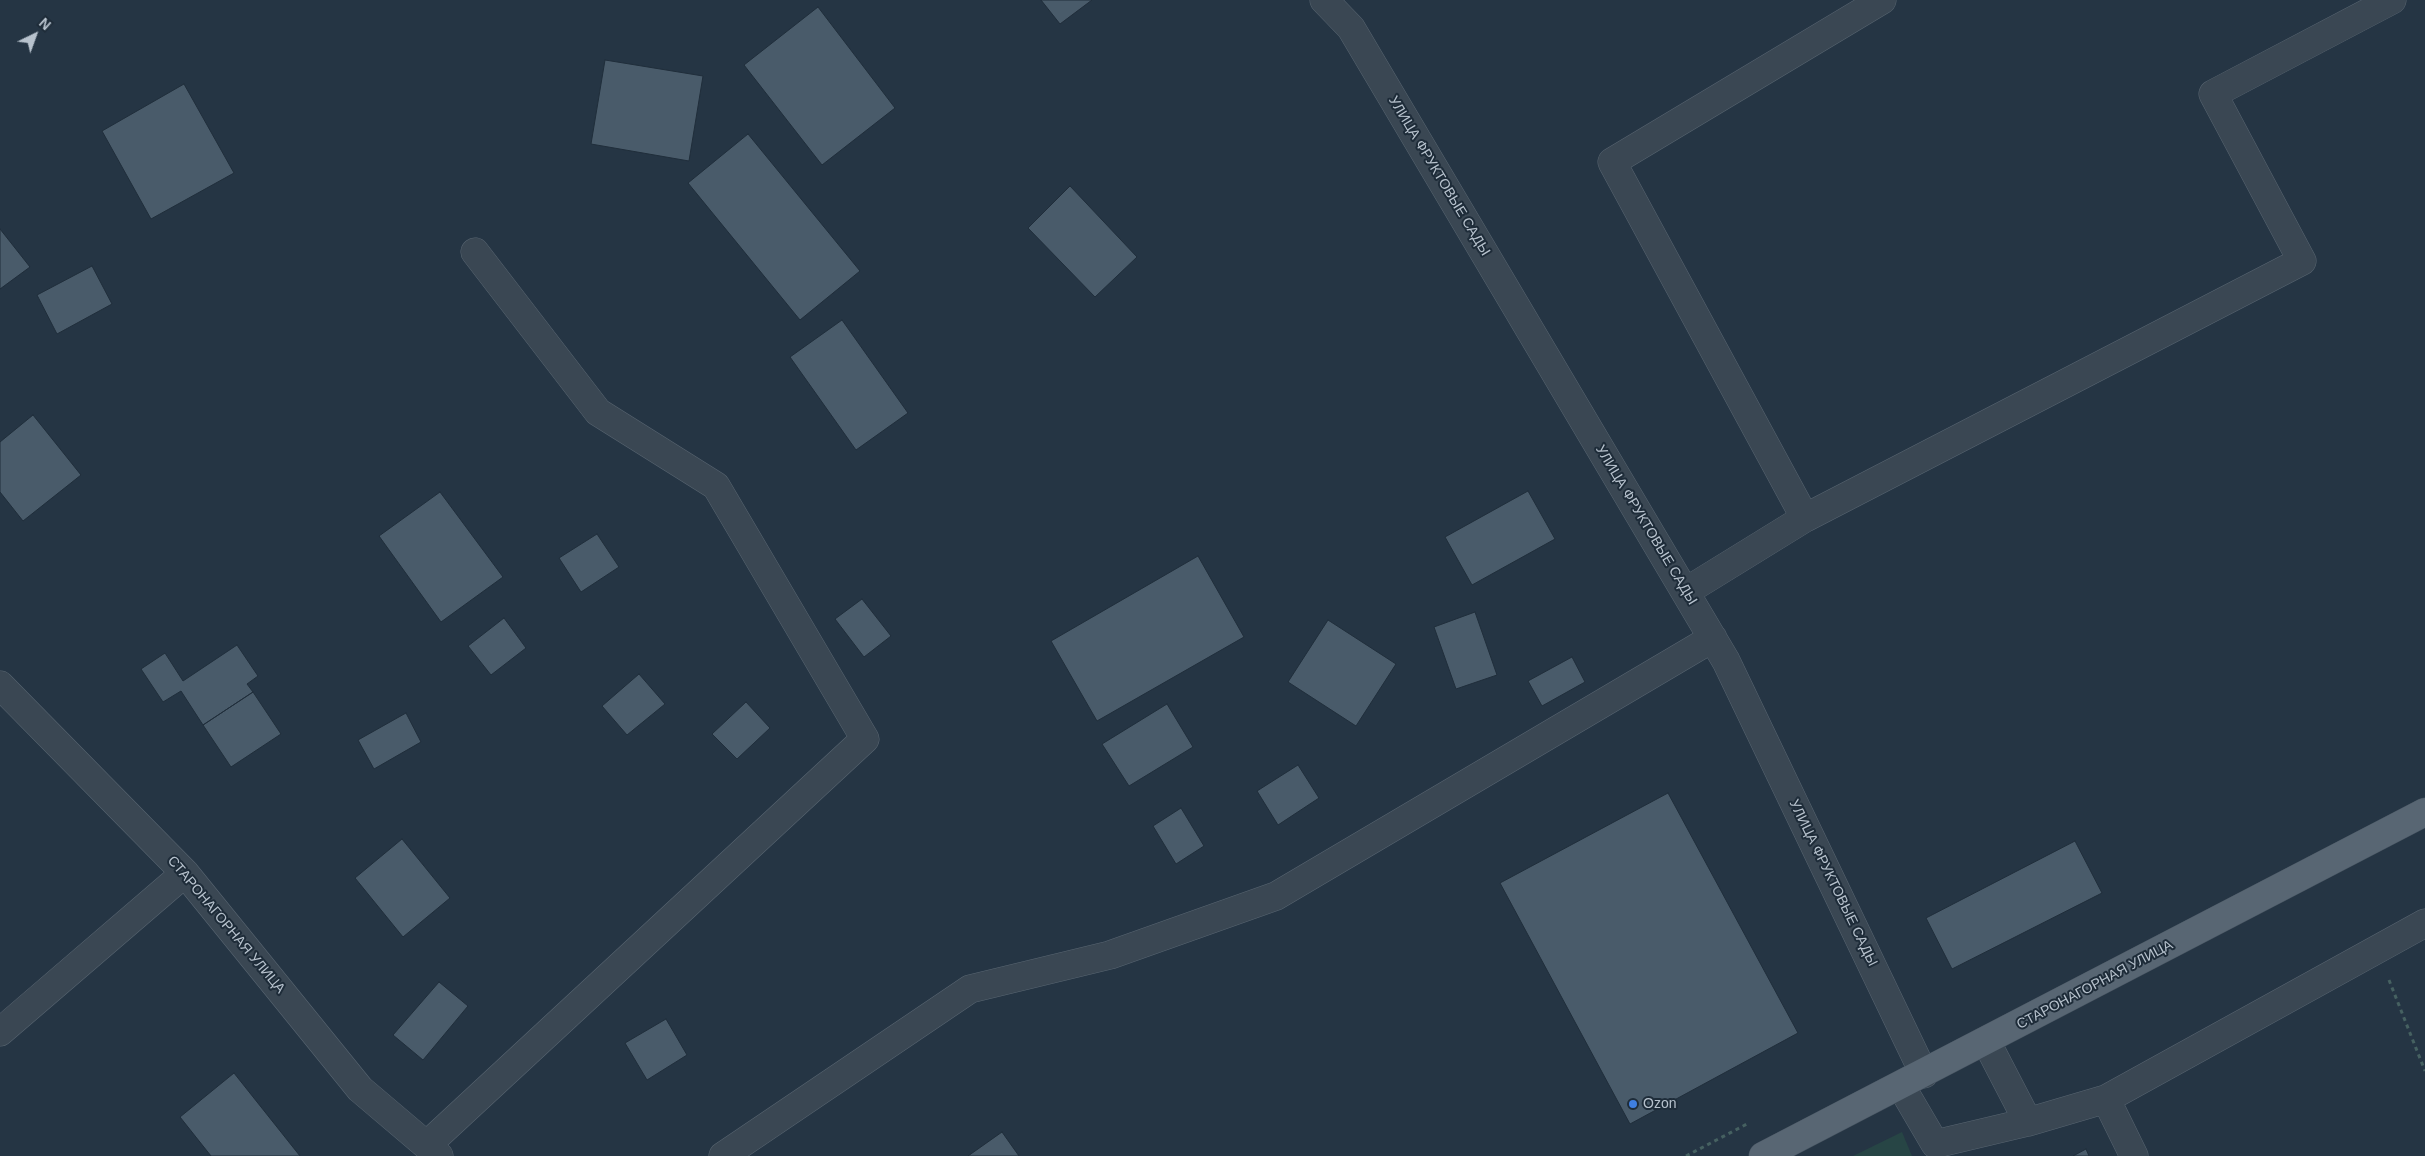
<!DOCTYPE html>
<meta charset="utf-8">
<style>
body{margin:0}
#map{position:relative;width:2425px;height:1156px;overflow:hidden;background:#253544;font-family:Arial,sans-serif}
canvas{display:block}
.north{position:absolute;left:10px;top:10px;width:50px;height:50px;-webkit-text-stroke:4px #1e2c39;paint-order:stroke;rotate:42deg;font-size:14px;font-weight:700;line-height:20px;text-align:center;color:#b7c2cd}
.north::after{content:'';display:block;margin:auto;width:18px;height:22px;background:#b7c2cd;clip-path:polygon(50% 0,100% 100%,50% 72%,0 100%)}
</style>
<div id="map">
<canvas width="2425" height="1156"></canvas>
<div class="north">N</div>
</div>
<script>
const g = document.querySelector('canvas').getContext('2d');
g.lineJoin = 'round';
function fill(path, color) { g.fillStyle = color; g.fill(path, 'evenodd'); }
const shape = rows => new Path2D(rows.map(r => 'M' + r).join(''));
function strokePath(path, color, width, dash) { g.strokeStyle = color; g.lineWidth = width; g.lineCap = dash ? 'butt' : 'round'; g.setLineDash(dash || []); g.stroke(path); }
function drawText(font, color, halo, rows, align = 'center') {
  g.font = font + ' Arial,sans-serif'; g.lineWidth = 4; g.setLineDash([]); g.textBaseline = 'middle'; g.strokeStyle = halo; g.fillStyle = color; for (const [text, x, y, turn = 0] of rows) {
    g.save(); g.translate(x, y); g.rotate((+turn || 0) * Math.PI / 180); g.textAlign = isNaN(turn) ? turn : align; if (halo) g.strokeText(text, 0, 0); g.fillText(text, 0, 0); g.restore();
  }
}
fill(shape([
 [1902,1132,1912,1156,1853,1156]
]), '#274545');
const building = shape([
 [1041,0,1092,0,1060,24,1041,0],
 [818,7,895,108,822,165,744,65,818,7],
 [605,60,703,76,689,161,591,144,605,60],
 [184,84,234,173,151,219,102,131,184,84],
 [748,134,860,271,800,320,688,183,748,134],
 [1070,186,1137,257,1095,297,1028,228,1070,186],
 [0,229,30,267,0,289,0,229],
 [92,266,112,304,57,334,37,295,92,266],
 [842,320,908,413,856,450,790,357,842,320],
 [33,415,81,475,23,521,0,492,0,442,33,415],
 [1528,491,1555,539,1472,585,1445,537,1528,491],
 [440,492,503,577,441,622,379,536,440,492],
 [597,534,619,567,581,592,559,558,597,534],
 [1198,556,1244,637,1097,721,1051,641,1198,556],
 [862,599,891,636,864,657,835,619,862,599],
 [1475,612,1497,675,1456,689,1434,627,1475,612],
 [504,618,526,648,491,675,468,646,504,618],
 [1328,620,1396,664,1356,726,1288,682,1328,620],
 [237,645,258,676,247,684,253,692,203,725,181,691,163,702,141,669,165,653,183,681,237,645],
 [1572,657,1585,682,1542,706,1528,681,1572,657],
 [639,674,665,704,627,735,602,706,639,674],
 [253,692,281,734,231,767,203,725,253,692],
 [746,702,770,728,737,759,712,734,746,702],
 [1167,704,1193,747,1129,786,1102,744,1167,704],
 [406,713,421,742,374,769,358,740,406,713],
 [1298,765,1319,798,1278,825,1257,791,1298,765],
 [1668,793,1798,1033,1630,1124,1500,883,1668,793],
 [1181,808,1204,846,1176,864,1153,826,1181,808],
 [402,839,450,898,403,937,355,878,402,839],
 [2075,841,2102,893,1952,969,1926,918,2075,841],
 [439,982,468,1006,423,1060,393,1035,439,982],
 [666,1019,687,1055,647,1080,625,1043,666,1019],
 [234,1073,300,1156,211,1156,180,1117,234,1073],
 [1002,1132,1019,1156,968,1156,1002,1132],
 [2086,1149,2089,1156,2073,1156,2086,1149]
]);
fill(building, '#495b6a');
strokePath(building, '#202e3b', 1);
const minor = shape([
 [1324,0,1351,28,1726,661,1924,1074],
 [1805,518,1612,162,1882,0],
 [1685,592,1805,518,2302,261,2213,94,2392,0],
 [0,685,185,873,360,1089,439,1156],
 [0,1032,185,873],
 [1986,1041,2028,1122,2106,1099,2134,1156],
 [1901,1086,1935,1144,2028,1122],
 [2106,1099,2425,923],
 [427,1145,865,739,716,486,598,412,475,252],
 [723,1156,970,989,1110,955,1276,896,1713,638]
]);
const major = shape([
 [1763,1156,2425,812]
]);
strokePath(minor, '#586571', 29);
strokePath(major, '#43505d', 29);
strokePath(shape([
 [2389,980,2425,1071],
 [1686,1156,1747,1124]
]), '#466161', 3, [4, 4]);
strokePath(minor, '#3a4753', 28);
strokePath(major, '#586673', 28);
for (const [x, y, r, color] of [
 [1633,1104,5,"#3f7fe0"]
]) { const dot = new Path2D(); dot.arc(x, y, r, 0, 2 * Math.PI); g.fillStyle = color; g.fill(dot); strokePath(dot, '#1e2c39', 2); }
drawText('14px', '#b7c2cd', '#1e2c39', [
 ["УЛИЦА ФРУКТОВЫЕ САДЫ",1439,176,59],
 ["УЛИЦА ФРУКТОВЫЕ САДЫ",1646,525,59],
 ["УЛИЦА ФРУКТОВЫЕ САДЫ",1833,883,64],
 ["СТАРОНАГОРНАЯ УЛИЦА",226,925,50],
 ["СТАРОНАГОРНАЯ УЛИЦА",2095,985,-28]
]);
drawText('14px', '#b7c2cd', '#1e2c39', [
 ["Ozon",1643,1104]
], 'left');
</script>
